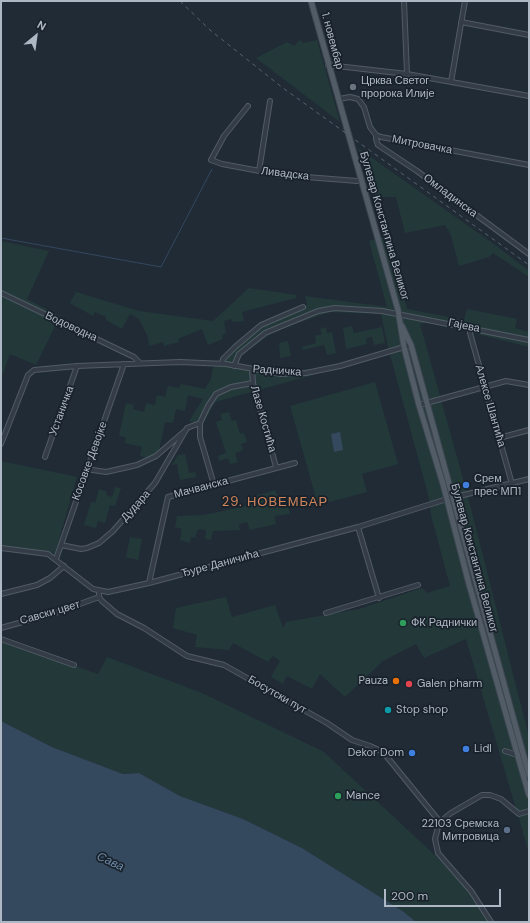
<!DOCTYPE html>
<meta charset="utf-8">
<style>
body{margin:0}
#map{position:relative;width:530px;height:923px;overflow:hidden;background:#202b36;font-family:"DM Sans",sans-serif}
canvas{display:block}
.frame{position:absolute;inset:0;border:2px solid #aeb8c4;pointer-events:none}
.north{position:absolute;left:16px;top:16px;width:40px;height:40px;-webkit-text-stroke:3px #19222b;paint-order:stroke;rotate:29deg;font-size:11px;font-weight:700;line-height:16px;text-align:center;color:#aeb8c4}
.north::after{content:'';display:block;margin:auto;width:14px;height:18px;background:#aeb8c4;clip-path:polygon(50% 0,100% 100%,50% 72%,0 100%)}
.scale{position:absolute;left:384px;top:889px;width:117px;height:18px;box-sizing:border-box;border:2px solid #aeb8c4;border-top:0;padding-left:5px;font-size:12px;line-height:14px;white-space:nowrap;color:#aeb8c4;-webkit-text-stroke:3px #19222b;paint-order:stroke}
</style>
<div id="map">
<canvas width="530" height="923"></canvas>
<div class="frame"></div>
<div class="north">N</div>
<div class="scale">200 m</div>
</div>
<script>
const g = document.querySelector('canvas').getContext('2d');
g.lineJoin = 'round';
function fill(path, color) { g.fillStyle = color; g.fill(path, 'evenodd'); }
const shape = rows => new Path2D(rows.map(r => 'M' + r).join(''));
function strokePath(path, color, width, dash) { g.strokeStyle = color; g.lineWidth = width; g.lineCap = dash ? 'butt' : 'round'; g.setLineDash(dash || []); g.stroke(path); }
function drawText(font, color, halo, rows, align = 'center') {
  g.font = font + ' "DM Sans",sans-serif'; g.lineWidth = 3.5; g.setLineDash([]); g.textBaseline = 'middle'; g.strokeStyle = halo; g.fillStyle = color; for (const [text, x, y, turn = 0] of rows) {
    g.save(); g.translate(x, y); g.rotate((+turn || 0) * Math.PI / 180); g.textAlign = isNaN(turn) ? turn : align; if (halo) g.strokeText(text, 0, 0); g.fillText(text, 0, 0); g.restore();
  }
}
fill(shape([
 [300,40,303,43,317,40,340,122,256,58,287,42,294,46],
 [358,148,498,247,529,271,529,277,493,253,489,257,459,266,451,235,445,225,405,233,396,197,376,197],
 [387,236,407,309,464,320,467,309,517,319,515,328,529,332,529,347,430,322,420,324,467,493,529,737,529,853,466,639,424,658,416,644,383,661,345,697,320,674,312,689,287,676,283,684,271,677,280,661,273,656,268,662,233,643,229,650,195,647,197,635,173,628,176,608,226,597,232,617,275,605,283,628,286,622,359,609,422,588,427,593,450,586,431,515,429,498,388,347,381,314,330,312,275,331,244,353,239,358,237,365,314,370,313,375,215,402,202,426,189,421,203,399,188,395,185,411,176,409,173,423,165,422,157,460,140,456,142,447,125,443,126,437,119,436,126,403,134,405,133,409,144,412,146,403,155,405,157,395,165,397,168,386,179,388,181,384,205,389,211,379,213,368,237,344,262,324,276,316,307,305,305,296,387,307,369,241],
 [1,241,49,251,27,299,60,316,36,365,10,354,1,379],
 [249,288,296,295,296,298,242,312,244,321,233,322,231,319,224,321,226,333,222,335,223,339,208,345,202,329,178,339,179,342,164,346,163,342,149,346,148,337,139,319,130,314,122,329,106,320,106,317,95,312,93,316,70,303,76,292,139,311,213,321],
 [352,326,354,333,382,327,385,343,374,345,372,337,366,338,367,344,346,349,343,328],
 [326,327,327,333,332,332,336,353,327,355,324,345,302,350,302,347,316,343,315,336,322,334,320,329],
 [288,341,291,356,280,358,279,343],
 [375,382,398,464,362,474,367,492,318,505,290,406],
 [229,412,232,421,236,420,240,434,244,433,247,442,241,444,243,450,235,453,238,462,230,464,228,458,219,461,218,456,226,453,216,422,222,420,220,414],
 [185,454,189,473,195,472,196,477,180,480,177,464,172,465,178,455],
 [1,461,77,477,55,553,1,546],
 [115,487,121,488,115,506,110,505,105,523,98,521,96,528,84,525,91,502,95,503,99,489,107,492,106,495,112,497],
 [275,490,278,498,286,497,290,514,274,516,276,524,250,530,247,522,239,524,240,530,213,531,211,540,205,539,206,530,198,529,195,538,191,537,190,543,180,540,182,529,175,527,177,516,204,515,247,506,245,499],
 [130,537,142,539,138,560,126,557],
 [1,640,98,674,107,657,202,693,324,752,439,859,465,888,488,922,416,922,404,912,302,848,243,819,180,796,139,773,123,774,52,747,1,721]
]), '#233939');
fill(shape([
 [340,432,343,450,334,452,331,434],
 [1,721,52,747,123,774,139,773,180,796,243,819,302,848,404,912,416,922,1,922]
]), '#34485e');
strokePath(shape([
 [1,238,161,267,212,169]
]), '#34485e', 1);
const minor = shape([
 [404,1,407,74],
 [461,22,529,35],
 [328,65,407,74,529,96],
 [451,82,465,1],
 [339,99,350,97,358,99,364,107,370,127,376,135,381,137,529,165],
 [248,106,224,136,211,160,222,164,281,175,357,181,361,179],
 [376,135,376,139,378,145,417,171,529,254],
 [259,171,270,101],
 [1,293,134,357,140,363],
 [470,327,470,333,512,484],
 [222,364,223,359,235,347,261,325,303,307],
 [234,366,239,354,265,333,318,311,335,308,382,311,529,340],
 [252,370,253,383,276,467],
 [419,405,506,381,529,385],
 [499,438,529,430],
 [1,444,28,375,34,370,77,366,180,362,226,364,281,374,306,373,340,366,411,345],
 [45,457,77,366],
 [86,469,106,472,137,465,156,456,186,430],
 [214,485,200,437,200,423,208,406,216,394,231,387,253,383],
 [358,527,379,598],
 [61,545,81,549,87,548,99,543,113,531,155,483,187,428,200,423],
 [1,548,48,554,93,589,108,592,149,583,358,527,447,499,529,479],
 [56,559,124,364],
 [149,583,168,497,295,463],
 [99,592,99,597,102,601,117,614,144,628,187,656,224,665,327,723,352,740,370,746,383,752,440,822],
 [1,594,37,585,50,578,64,566],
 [326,613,418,585],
 [1,628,58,612,99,597],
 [1,639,74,665],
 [505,751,517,755],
 [491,922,471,891,438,853,435,839,438,827,440,822,451,813,482,795,490,795,501,799,519,814,529,811]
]);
const major = shape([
 [311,1,398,310,404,347,419,405,443,484,469,584,529,795],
 [402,326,411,345,529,775]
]);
strokePath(minor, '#515b65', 6);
strokePath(major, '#3d4651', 7);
strokePath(minor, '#343d47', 4);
strokePath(major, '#525c67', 5);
strokePath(shape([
 [180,1,210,30,283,88,529,265]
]), '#56626e', 1, [4, 4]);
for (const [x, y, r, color] of [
 [353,87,4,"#6b7280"],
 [466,485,4,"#3f7fe0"],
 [403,623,4,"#2e9e5b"],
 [396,681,4,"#e8710a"],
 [409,684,4,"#e0444e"],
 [388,710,4,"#0f9aa8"],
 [466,749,4,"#3f7fe0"],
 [412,753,4,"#3f7fe0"],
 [338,796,4,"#2e9e5b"],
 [507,830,4,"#5c6f8a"]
]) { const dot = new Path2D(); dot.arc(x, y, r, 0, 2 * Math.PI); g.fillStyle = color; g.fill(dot); strokePath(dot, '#19222b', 1.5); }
drawText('11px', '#aeb8c4', '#19222b', [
 ["1. новембар",332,41,75],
 ["Митровачка",422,145,11],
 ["Ливадска",285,174,7],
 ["Омладинска",450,196,37],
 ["Булевар Константина Великог",384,226,74],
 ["Гајева",464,326,12],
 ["Водоводна",71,327,25],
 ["Радничка",277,371,4],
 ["Алексе Шантића",490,406,74],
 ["Устаничка",62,411,-70],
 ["Лазе Костића",263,419,74],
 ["Косовке Девојке",90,461,-70],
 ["Мачванска",201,488,-15],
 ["Дудара",136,506,-48],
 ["Булевар Константина Великог",474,558,75],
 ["Ђуре Даничића",220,564,-15],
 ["Савски цвет",50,613,-16],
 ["Босутски пут",277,695,30]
]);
drawText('11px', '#aeb8c4', '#19222b', [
 ["Црква Светог",361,81],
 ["пророка Илије",361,94],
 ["Срем",474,479],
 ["прес МП1",474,492],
 ["ФК Раднички",411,623],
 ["Pauza",388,681,"right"],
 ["Galen pharm",417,684],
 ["Stop shop",396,710],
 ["Lidl",474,749],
 ["Dekor Dom",404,753,"right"],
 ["Mance",346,796],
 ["22103 Сремска",499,824,"right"],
 ["Митровица",499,837,"right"]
], 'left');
drawText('italic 12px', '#6f8ba8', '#19222b', [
 ["Сава",110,862,25]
]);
g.letterSpacing = '1px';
drawText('13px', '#d0865d', '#19222b', [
 ["29. НОВЕМБАР",275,503]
]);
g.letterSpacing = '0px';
</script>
